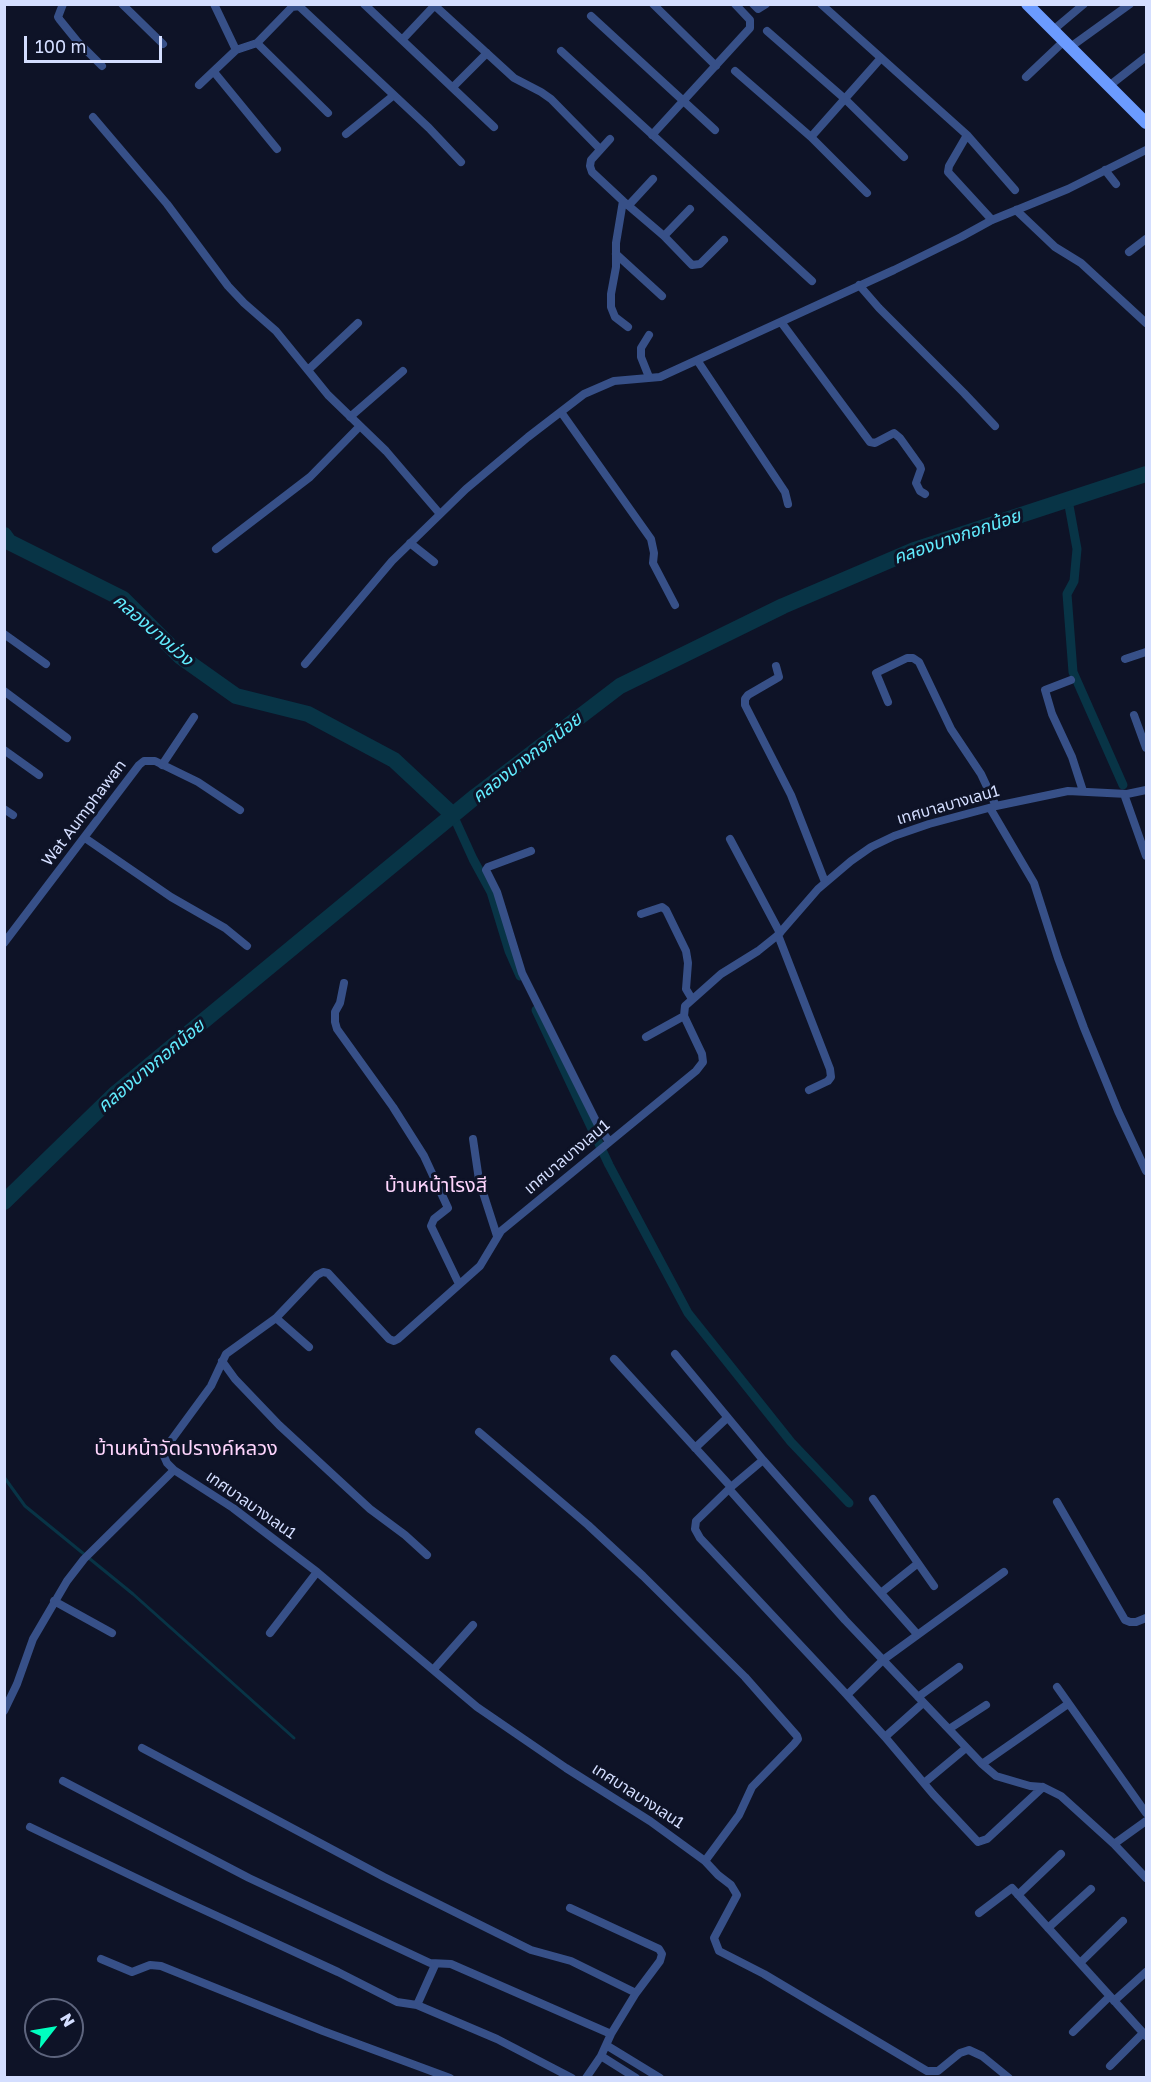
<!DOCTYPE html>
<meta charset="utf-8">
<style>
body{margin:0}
#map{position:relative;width:1151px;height:2082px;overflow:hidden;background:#0e1327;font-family:"Golos Text",sans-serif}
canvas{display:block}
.frame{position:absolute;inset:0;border:6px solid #d4deff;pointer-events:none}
.north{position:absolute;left:24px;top:1998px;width:60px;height:60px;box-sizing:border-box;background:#0e1327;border:2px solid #5d647d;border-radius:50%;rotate:59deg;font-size:16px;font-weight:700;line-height:24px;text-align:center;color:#d4deff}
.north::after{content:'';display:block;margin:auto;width:21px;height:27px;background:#00ffbf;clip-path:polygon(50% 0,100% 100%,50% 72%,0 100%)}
.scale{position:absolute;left:24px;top:36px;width:138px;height:27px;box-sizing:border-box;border:3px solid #d4deff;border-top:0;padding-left:8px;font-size:18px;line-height:21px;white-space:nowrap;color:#d4deff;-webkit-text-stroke:4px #0e1327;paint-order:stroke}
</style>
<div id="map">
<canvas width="1151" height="2082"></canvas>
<div class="frame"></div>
<div class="north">N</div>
<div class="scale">100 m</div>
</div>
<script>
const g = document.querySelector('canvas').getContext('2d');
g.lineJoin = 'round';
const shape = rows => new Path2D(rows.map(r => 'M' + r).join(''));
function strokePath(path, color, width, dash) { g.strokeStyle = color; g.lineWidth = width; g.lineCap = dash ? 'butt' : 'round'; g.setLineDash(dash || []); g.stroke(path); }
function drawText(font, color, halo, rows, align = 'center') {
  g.font = font + ' "Golos Text","Noto Sans Thai",sans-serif'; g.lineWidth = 6; g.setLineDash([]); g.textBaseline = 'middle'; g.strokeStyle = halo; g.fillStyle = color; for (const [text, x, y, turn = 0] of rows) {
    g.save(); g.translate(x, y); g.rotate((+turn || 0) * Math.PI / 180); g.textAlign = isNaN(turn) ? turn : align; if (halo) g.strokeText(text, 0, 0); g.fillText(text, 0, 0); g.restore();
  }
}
strokePath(shape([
 [4,1477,25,1506,133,1594,294,1738]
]), '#083446', 3);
strokePath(shape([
 [1068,500,1077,549,1074,581,1067,594,1073,672,1123,785],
 [453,815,473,859,491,892,509,951,520,976],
 [536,1010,609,1165,688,1313,791,1442,849,1503]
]), '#083446', 9);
strokePath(shape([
 [4,535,9,542,123,599,181,657,236,696,308,714,394,760,453,815],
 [4,1202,115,1094,476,796,620,686,783,606,914,550,1146,474]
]), '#083446', 16);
strokePath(shape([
 [63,4,58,17,60,20,77,41,102,66],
 [122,4,163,44],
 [214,4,236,50],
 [364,4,494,127],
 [433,4,514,78,541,92,551,99,600,149],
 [653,4,716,66],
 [753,4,758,9,766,4],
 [821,4,967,135,949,166,948,172,992,220],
 [591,16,715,130],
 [767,31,845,99,904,157],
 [1052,31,1084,4],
 [402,40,434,6],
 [257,43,328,113],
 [1069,48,1130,4],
 [561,51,812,281],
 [735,71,811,137,867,193],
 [214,72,277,149],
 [1026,77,1063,42],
 [199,85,236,50,257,43,292,7,299,6,429,128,461,162],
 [1109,86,1146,57],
 [453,87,487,53],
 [93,117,167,204,228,286,244,303,276,331,328,395,386,451,440,514],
 [346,134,394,95],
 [652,135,750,28,750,20,735,4],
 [967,135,1015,190],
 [811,137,881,58],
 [610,139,591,160,590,166,592,172,623,201,616,243,616,267,611,294,611,307,615,317,628,327],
 [1105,170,1116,184],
 [623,201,664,236,692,265,700,264,724,240],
 [629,205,653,179],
 [1016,210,1055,247,1081,263,1146,323],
 [664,236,690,209],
 [1129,252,1146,239],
 [616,254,662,296],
 [859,285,879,308,964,393,995,426],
 [781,322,870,442,875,443,894,433,900,438,920,466,921,469,916,483,920,491,925,494],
 [649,335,641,348,641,357,649,377],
 [697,360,785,492,788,504],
 [308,370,358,323],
 [561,412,651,539,654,553,653,563,675,605],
 [350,417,403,371],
 [410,543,434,562],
 [216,549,310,477,360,426],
 [4,634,46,664],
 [1125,659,1146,652],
 [305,664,392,561,466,489,528,437,584,394,614,381,660,377,894,270,961,237,992,220,1068,189,1146,150],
 [776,666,779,677,748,695,745,699,745,705,791,795,825,882],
 [1071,680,1045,690,1052,714,1072,757,1083,791],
 [4,691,67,738],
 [888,702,876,673,907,658,913,658,919,662,951,729,981,774,996,806],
 [1134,715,1146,748],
 [4,750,39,775],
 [162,765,194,717],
 [1124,794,1146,856],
 [990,808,1034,883,1058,958,1084,1028,1118,1111,1146,1171],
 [4,809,13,815],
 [85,838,171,897,225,928,247,946],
 [730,839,780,933],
 [531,851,488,867,486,870,497,892,522,973,600,1129,609,1141],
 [641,914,662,907,666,910,686,951,688,963,686,989,692,999],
 [778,935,830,1069,831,1077,828,1081,809,1090],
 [4,943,139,765,144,761,155,761,198,782,240,810],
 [344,983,340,1003,335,1012,335,1022,337,1029,393,1107,424,1156,448,1208,434,1219,431,1226,459,1284],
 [646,1037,684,1016],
 [473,1139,479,1180,497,1236],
 [276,1318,309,1347],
 [675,1354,763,1460],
 [614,1359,731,1487],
 [222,1361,235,1379,279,1425,370,1509,405,1535,427,1555],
 [479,1432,588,1525,643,1576,745,1677,797,1736,798,1739,794,1744,752,1787,739,1815,705,1861],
 [695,1448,727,1418],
 [729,1489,845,1620,982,1764,996,1776,1030,1786,1043,1787,1061,1796,1114,1844,1146,1878],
 [873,1499,934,1586],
 [1057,1502,1125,1620,1130,1622,1136,1622,1146,1618],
 [1004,1572,883,1660,847,1695,885,1737,933,1794,978,1842,987,1839,1043,1787],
 [882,1592,917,1564],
 [54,1601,112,1633],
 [270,1633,317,1572],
 [434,1669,473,1625],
 [1057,1687,1146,1813],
 [847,1695,700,1538,695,1529,696,1521,731,1487,763,1460,917,1634],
 [918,1697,959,1667],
 [4,1711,17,1684,33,1639,67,1581,84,1559,174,1470],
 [949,1729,986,1705],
 [885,1737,923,1703],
 [142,1748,384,1877,531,1950,571,1961,636,1993],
 [982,1764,1068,1704],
 [63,1781,249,1878,430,1963,451,1964,611,2034],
 [924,1783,966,1748],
 [30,1827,178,1898,338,1972,397,2002,417,2005,435,1965],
 [1114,1844,1146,1821],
 [1018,1895,1061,1854],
 [570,1908,659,1949,662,1954,660,1961,636,1993,611,2034,601,2056,586,2078],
 [979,1913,1012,1888,1146,2036],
 [1048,1928,1091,1889],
 [101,1959,132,1972,150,1965,161,1966,323,2031,450,2078],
 [1080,1963,1123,1921],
 [1114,2001,1146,1972],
 [417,2005,497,2039,572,2078],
 [1073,2032,1110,1996],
 [606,2045,660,2078],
 [601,2056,636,2078],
 [1110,2066,1143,2033],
 [1009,2078,982,2056,969,2050,960,2053,938,2071,927,2071,764,1974,719,1951,714,1938,737,1895,731,1885,718,1875,705,1861,650,1821,566,1768,477,1707,317,1572,233,1508,174,1470,167,1463,163,1454,167,1446,211,1386,226,1354,276,1318,317,1275,323,1272,328,1273,389,1339,394,1341,398,1339,480,1266,501,1231,696,1071,703,1062,702,1054,684,1016,685,1006,721,974,758,951,778,935,818,889,851,861,871,847,894,836,929,824,996,806,1068,791,1127,794,1146,790]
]), '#375088', 8);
strokePath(shape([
 [1027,4,1146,123]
]), '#6b9bff', 12);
drawText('16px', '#d4deff', '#0e1327', [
 ["เทศบาลบางเลน1",948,805,-16],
 ["Wat Aumphawan",84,813,-53],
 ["เทศบาลบางเลน1",567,1157,-40],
 ["เทศบาลบางเลน1",251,1505,35],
 ["เทศบาลบางเลน1",638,1796,33]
]);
drawText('italic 18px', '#62edff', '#0e1327', [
 ["คลองบางกอกน้อย",957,537,-19],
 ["คลองบางม่วง",153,630,41],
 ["คลองบางกอกน้อย",527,758,-38],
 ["คลองบางกอกน้อย",151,1066,-40]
]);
drawText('20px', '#ffd6fe', '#0e1327', [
 ["บ้านหน้าโรงสี",436,1186],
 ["บ้านหน้าวัดปรางค์หลวง",186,1449]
]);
</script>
